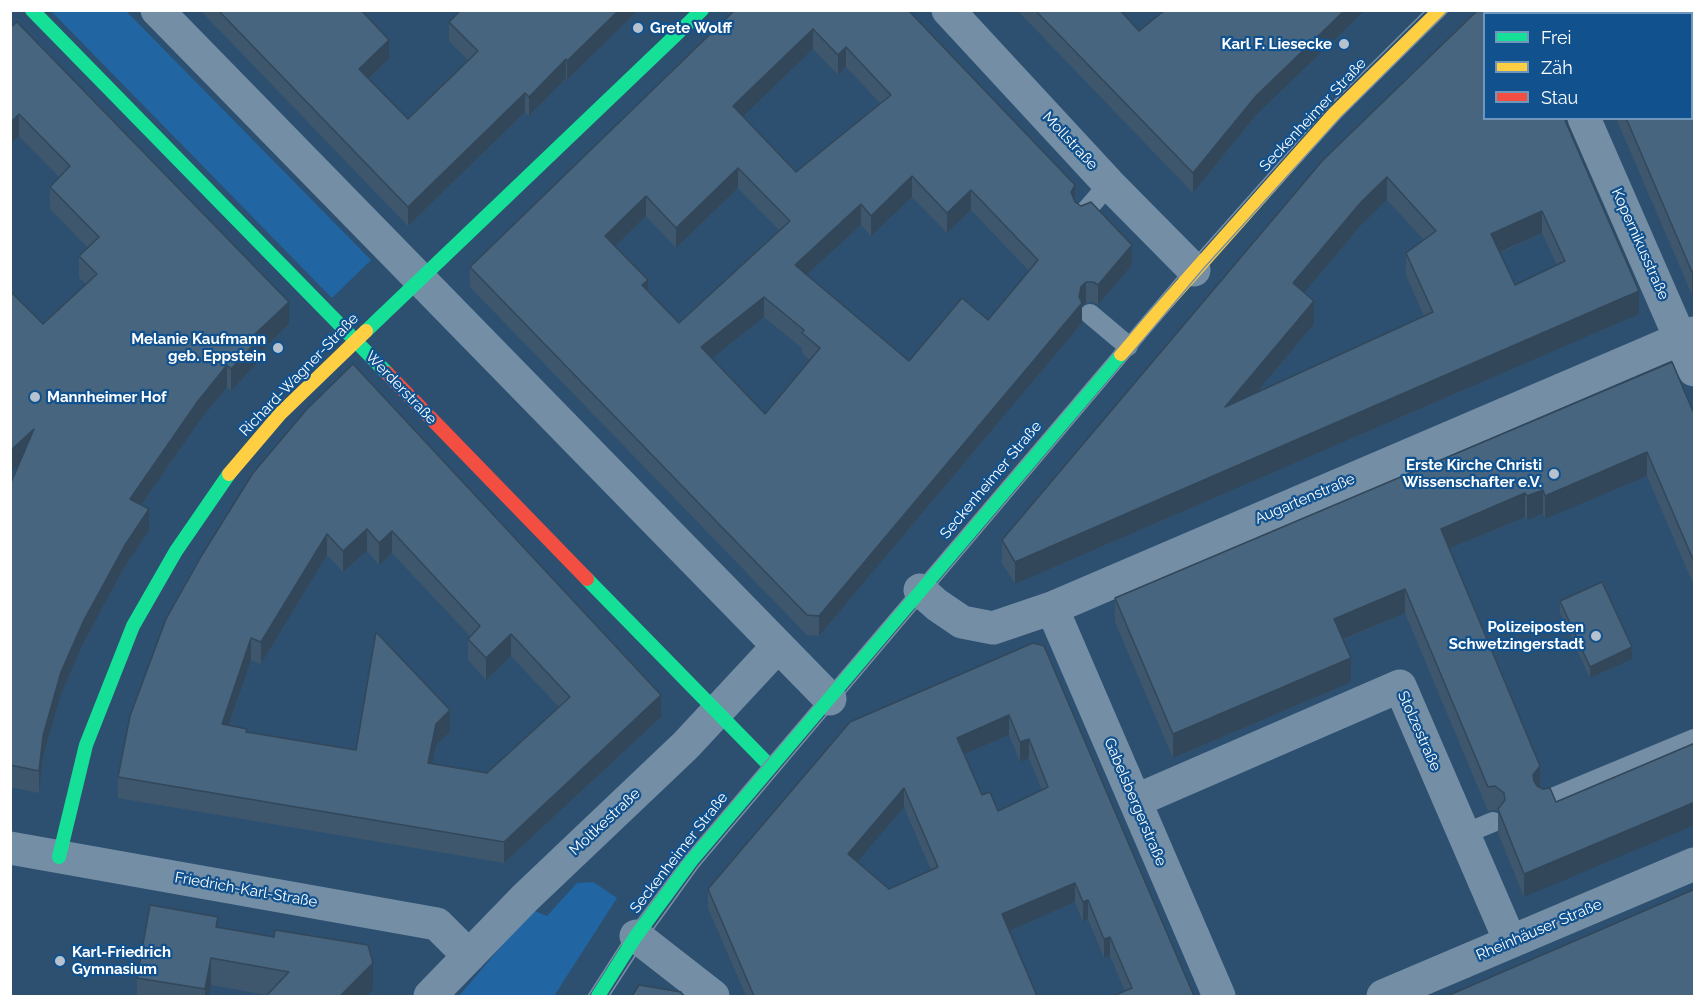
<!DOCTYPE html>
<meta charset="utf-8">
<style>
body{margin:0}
#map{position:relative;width:1705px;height:1007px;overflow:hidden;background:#2d5071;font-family:Raleway,sans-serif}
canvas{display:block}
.frame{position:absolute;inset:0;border:12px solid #fff;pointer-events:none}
.legend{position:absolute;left:1483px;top:12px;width:210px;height:108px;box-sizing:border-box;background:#10518e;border:2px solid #7097bb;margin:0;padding:8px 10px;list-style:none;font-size:18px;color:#fff}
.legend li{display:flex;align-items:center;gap:12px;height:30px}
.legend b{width:30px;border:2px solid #7097bb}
</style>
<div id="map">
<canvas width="1705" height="1007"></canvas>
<div class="frame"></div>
<ul class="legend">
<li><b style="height:8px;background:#16e098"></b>Frei</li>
<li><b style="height:8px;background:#ffcf43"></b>Zäh</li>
<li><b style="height:8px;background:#f24e42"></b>Stau</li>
</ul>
</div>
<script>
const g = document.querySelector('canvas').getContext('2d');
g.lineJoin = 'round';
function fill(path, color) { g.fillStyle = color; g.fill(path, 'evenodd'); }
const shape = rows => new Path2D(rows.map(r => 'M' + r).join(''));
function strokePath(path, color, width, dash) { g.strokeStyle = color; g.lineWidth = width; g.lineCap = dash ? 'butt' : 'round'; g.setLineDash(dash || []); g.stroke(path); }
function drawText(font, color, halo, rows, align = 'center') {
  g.font = font + ' Raleway,sans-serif'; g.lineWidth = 4.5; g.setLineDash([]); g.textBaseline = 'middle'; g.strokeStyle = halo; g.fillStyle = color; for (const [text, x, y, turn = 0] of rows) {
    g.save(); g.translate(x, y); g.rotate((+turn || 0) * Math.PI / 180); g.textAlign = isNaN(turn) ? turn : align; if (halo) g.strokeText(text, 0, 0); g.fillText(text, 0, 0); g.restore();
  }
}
fill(shape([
 [51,11,126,11,371,260,332,298],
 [593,882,617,898,554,996,459,996,532,910,547,916,577,883]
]), '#2166a3');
strokePath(shape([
 [1083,214,1109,184],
 [1090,314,1128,346],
 [1545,801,1694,739],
 [1464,834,1493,822]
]), '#748ea5', 20);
strokePath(shape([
 [157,10,830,699],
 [948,10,1109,184,1194,270],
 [1537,10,1538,14],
 [1584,118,1694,370],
 [920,590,937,605,962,622,993,628,1052,608,1694,333],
 [1052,608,1219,996],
 [1135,801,1400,686,1510,941],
 [10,848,437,924,469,956],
 [636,936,713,996],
 [430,996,525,898,686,745,778,646],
 [1383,996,1694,864]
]), '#748ea5', 33);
strokePath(shape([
 [32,10,387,373],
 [366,331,702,10],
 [587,579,770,766],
 [59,857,86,745,133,626,176,551,229,474],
 [598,996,636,936,691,861,1121,354]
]), '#16e098', 14);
strokePath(shape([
 [1121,354,1335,113,1440,10],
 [229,474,280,414,366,331]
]), '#ffcf43', 14);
strokePath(shape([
 [387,373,587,579]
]), '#f24e42', 14);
strokePath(shape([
 [588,996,629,932,684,858,1189,264,1330,105,1426,10],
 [609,996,644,942,698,867,1204,268,1341,117,1449,10]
]), '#778fa4', 1.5);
fill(shape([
 [200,10,361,10,389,59,369,79,408,119,469,61,449,41,449,22,461,10,638,10,567,80,566,78,529,116,525,112,408,226],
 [735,10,908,10,1075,202,1132,265,1098,305,1093,302,1086,303,1082,306,1082,323,819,636,807,635,470,287,470,267],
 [813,49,838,75,846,67,880,103,796,172,743,116],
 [738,188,780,231,679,323,648,291,615,246,646,216,676,248],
 [912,197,947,233,971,210,1029,271,988,320,909,361,806,274,861,225,871,236],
 [764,317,802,348,802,353,810,360,765,414,712,358],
 [1017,10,1120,10,1139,31,1256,115,1193,193],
 [1478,10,1639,314,1015,584,1002,563,1002,540],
 [1387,200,1424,240,1406,253,1406,275,1424,316,1256,393,1314,324,1304,293,1362,224],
 [1542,233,1557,265,1515,285,1500,253],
 [1569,10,1695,10,1695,293,1692,295,1616,118,1692,118,1692,14,1571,14],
 [10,28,289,324,260,352,260,360,231,391,227,387,198,423,141,505,149,531,125,566,84,642,61,694,43,757,39,793,10,787,10,485,19,465,43,324,86,284,79,278,79,256,88,248,50,209,50,187,59,177,19,136],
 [307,409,661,717,504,863,118,798,118,777],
 [367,551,379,565,392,553,470,636,468,639,468,660,486,680,511,656,559,707,487,773,432,763,436,745,450,732,356,750,247,732,229,725,251,660,261,664,327,555,343,572],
 [1695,416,1695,588,1647,476,1545,519,1543,514,1527,520,1525,517,1449,549,1540,766,1524,897,1498,833,1498,812,1495,810,1488,811,1405,613,1343,640,1351,682,1173,758,1115,622,1115,598],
 [1560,601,1632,659,1590,678,1560,613],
 [1033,643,1194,996,1125,991,1110,956,1104,958,1088,919,1083,922,1075,902,1009,931,1037,996,746,996,708,908,708,889],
 [1009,735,1020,762,1029,758,1042,790,998,811,982,795,964,754],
 [904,807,931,870,889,889,857,862],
 [218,927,373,990,267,995,211,985,209,996,137,996,137,978]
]), '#3e576d');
fill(shape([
 [619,10,638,10,567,80,567,61],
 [1345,10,1365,10,1256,115,1193,193,1193,173,1256,96],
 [813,29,813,49,733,126,733,106],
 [389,40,389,59,359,88,359,69],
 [846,47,846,67,838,75,838,55],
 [566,59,566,78,529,116,529,97],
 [525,93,525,112,408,226,408,207],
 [19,114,19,136,10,144,10,123],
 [738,168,738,188,676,248,676,228],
 [912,176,912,197,871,236,871,216],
 [1387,177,1387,200,1362,224,1293,306,1293,283,1362,201],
 [1075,185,1075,205,1071,192],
 [971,190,971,210,947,233,947,213],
 [646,196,646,216,605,256,605,236],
 [861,204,861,225,795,285,795,265],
 [1542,211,1542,233,1491,256,1491,234],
 [1132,245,1132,265,1098,305,1098,285],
 [1695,271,1695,293,1692,295,1692,272],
 [648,280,648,300,642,285],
 [1086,282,1086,303,1082,306,1082,323,819,636,819,616,1079,297,1081,287],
 [1639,291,1639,314,1015,584,1015,562],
 [764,297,764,317,701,367,701,347],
 [1314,301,1314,324,1225,430,1225,407],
 [289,302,289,324,260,352,260,360,231,391,231,369,255,334],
 [227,365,227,387,198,423,130,521,130,499,198,401],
 [34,429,34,450,10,473,10,451],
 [1647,452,1647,476,1545,519,1545,496],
 [1543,490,1543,514,1527,520,1527,496],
 [1525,493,1525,517,1441,552,1441,529],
 [149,509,149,531,125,566,84,642,61,694,43,757,39,793,39,771,43,736,61,672,84,620,125,545],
 [367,529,367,551,343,572,343,551],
 [392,531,392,553,379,565,379,543],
 [327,534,327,555,261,664,261,642],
 [1405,589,1405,613,1334,643,1334,619],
 [511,634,511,656,486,680,486,658],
 [251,638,251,660,222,745,222,724],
 [1632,647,1632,659,1590,678,1590,667],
 [1351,658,1351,682,1173,758,1173,734],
 [661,695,661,717,504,863,504,842],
 [450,710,450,732,436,745,428,784,428,763,436,724],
 [1009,715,1009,735,957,757,957,738],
 [1029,739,1029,758,1020,762,1020,742],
 [1540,766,1540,790,1533,799,1533,775],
 [904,788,904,807,848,873,848,854],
 [1695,802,1695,825,1524,897,1524,874],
 [1075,883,1075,902,1002,934,1002,914],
 [1088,900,1088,919,1083,922,1083,902],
 [1110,937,1110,956,1104,958,1104,939],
 [211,958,211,985,209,996,205,996,205,989],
 [373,963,373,990,367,996,340,996]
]), '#324759');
const building = shape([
 [218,10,361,10,389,40,359,69,408,119,478,51,449,22,461,10,619,10,567,61,566,59,529,97,525,93,408,207,218,10],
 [735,10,908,10,1075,185,1071,192,1075,202,1081,206,1091,202,1132,245,1098,285,1093,282,1086,282,1081,287,1079,297,1082,303,819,616,807,615,470,267,735,10],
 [813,29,838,55,846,47,891,95,796,172,733,106,813,29],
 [738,168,790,221,679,323,642,285,648,280,605,236,646,196,676,228,738,168],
 [912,176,947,213,971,190,1038,260,988,320,962,298,909,361,795,265,861,204,871,216,912,176],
 [764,297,804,330,802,333,820,348,765,414,701,347,764,297],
 [1035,10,1120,10,1139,31,1165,10,1345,10,1256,96,1193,173,1035,10],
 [1478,10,1515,10,1516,14,1485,14,1485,118,1564,118,1639,291,1015,562,1002,540,1323,160,1478,10],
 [1387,177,1436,231,1406,253,1433,312,1225,407,1314,301,1293,283,1362,201,1387,177],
 [1542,211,1565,261,1515,285,1491,234,1542,211],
 [1579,10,1695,10,1695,271,1692,272,1626,118,1692,118,1692,14,1580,14,1579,10],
 [17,22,289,302,255,334,260,338,231,369,227,365,198,401,130,499,149,509,125,545,84,620,61,672,43,736,39,771,10,765,10,485,34,429,10,451,10,291,43,324,97,274,79,256,99,237,50,187,70,166,19,114,10,123,10,28,17,22],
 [1672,362,1695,416,1695,564,1647,452,1545,496,1543,490,1527,496,1525,493,1441,529,1540,766,1533,775,1534,781,1537,786,1543,789,1550,788,1556,802,1695,743,1695,802,1524,874,1498,809,1505,800,1504,793,1495,786,1488,787,1405,589,1334,619,1351,658,1173,734,1115,598,1672,362],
 [353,364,661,695,504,842,118,777,130,716,166,619,202,555,253,473,307,409,353,364],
 [367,529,379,543,392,531,480,626,468,639,486,658,511,634,570,697,487,773,428,763,436,724,450,710,376,632,356,750,246,732,247,729,222,724,251,638,261,642,327,534,343,551,367,529],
 [1602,582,1632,647,1590,667,1560,601,1602,582],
 [1033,643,1044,646,1194,996,1113,996,1132,988,1110,937,1104,939,1088,900,1083,902,1075,883,1002,914,1037,996,754,996,708,889,850,722,1033,643],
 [1009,715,1020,742,1029,739,1048,787,998,811,990,792,982,795,957,738,1009,715],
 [904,788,938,867,889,889,848,854,904,788],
 [1695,889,1695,996,1447,996,1695,889],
 [150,905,218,917,216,927,274,937,275,930,368,945,373,963,340,996,266,996,289,972,211,958,205,989,137,978,150,905],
 [639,985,681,992,683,996,632,996,639,985]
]);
fill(building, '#48657f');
strokePath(building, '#324759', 1.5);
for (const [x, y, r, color] of [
 [638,28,6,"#b6c2cd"],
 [1344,44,6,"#b6c2cd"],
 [278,348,6,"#b6c2cd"],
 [35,397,6,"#b6c2cd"],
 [1554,474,6,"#b6c2cd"],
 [1596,636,6,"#b6c2cd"],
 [60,961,6,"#b6c2cd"]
]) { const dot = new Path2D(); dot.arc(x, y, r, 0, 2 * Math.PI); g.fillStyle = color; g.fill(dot); strokePath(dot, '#10518e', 2); }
drawText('bold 15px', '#fff', '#10518e', [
 ["Grete Wolff",650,28,"left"],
 ["Karl F. Liesecke",1332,44],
 ["Melanie Kaufmann",266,339],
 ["geb. Eppstein",266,356],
 ["Mannheimer Hof",47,397,"left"],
 ["Erste Kirche Christi",1542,465],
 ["Wissenschafter e.V.",1542,482],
 ["Polizeiposten",1584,627],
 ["Schwetzingerstadt",1584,644],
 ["Karl-Friedrich",72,952,"left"],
 ["Gymnasium",72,969,"left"]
], 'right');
drawText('15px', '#fff', '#10518e', [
 ["Seckenheimer Straße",1313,115,-47],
 ["Mollstraße",1070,141,47],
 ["Kopernikusstraße",1640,244,66],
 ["Richard-Wagner-Straße",299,375,-46],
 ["Werderstraße",401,388,46],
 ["Seckenheimer Straße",991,480,-50],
 ["Augartenstraße",1305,499,-23],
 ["Stolzestraße",1419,731,66],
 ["Gabelsbergerstraße",1135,802,67],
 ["Moltkestraße",605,822,-43],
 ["Seckenheimer Straße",679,853,-52],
 ["Friedrich-Karl-Straße",246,890,10],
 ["Rheinhäuser Straße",1539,930,-23]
]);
</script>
